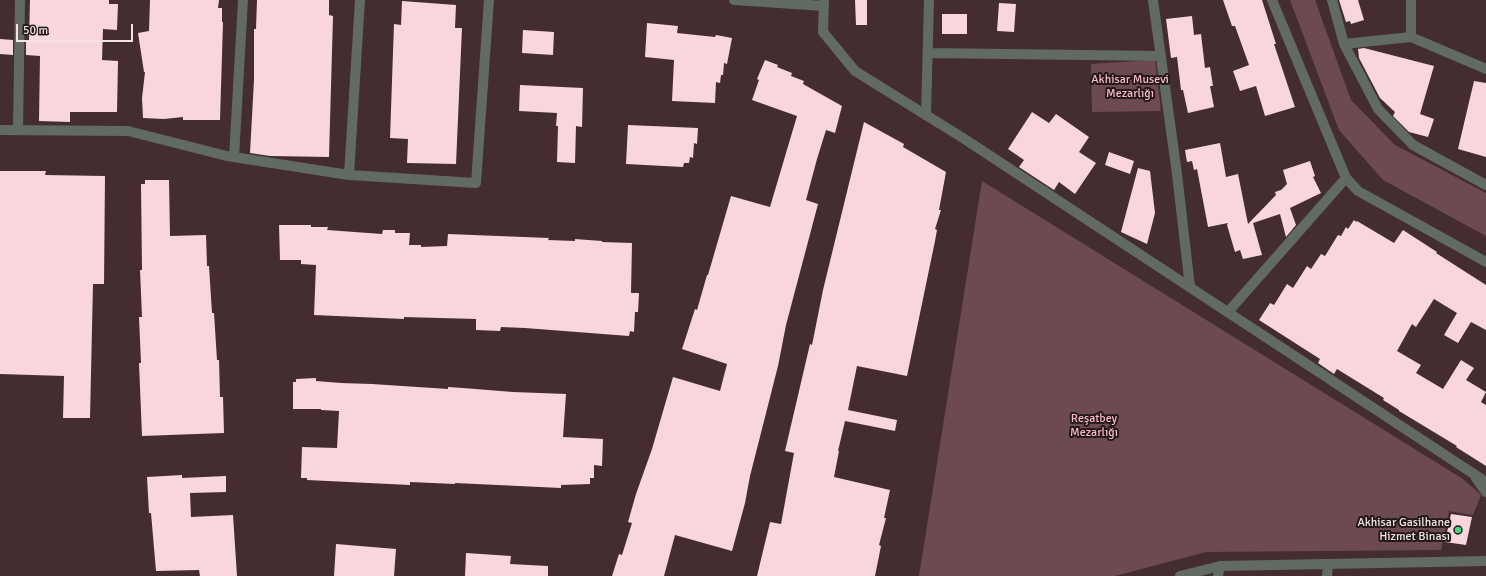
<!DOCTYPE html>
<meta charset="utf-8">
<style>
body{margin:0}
#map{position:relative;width:1486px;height:576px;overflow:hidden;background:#442d30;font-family:Signika,sans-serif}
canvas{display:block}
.scale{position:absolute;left:16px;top:24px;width:117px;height:18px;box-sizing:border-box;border:2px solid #f3e3e5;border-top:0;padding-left:5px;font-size:12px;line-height:14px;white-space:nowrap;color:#f3e3e5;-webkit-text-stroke:3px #23181a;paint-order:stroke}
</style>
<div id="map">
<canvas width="1486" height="576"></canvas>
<div class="scale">50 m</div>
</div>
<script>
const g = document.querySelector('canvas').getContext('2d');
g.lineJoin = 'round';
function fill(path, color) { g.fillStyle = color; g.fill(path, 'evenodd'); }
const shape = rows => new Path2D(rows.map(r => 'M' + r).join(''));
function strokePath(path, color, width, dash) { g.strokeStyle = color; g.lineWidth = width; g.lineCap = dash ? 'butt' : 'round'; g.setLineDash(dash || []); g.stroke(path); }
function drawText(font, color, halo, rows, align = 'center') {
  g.font = font + ' Signika,sans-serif'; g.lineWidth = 4; g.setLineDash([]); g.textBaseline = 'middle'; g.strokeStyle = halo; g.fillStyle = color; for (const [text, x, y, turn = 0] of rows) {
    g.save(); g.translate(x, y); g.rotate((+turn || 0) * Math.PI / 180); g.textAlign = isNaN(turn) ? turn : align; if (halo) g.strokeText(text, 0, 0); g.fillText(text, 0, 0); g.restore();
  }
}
fill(shape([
 [1290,0,1315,0,1351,100,1395,145,1486,193,1486,236,1383,180,1339,130],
 [1155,60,1161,111,1092,112,1091,64],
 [982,181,1463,479,1481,495,1473,515,1449,511,1441,550,1206,552,1115,576,919,576]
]), '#6d4a4f');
fill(shape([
 [30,0,109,0,109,4,118,4,117,30,103,29,102,60,118,61,117,112,70,112,70,122,39,121,40,56,26,55,26,40,29,40],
 [150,0,219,0,218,8,222,8,222,22,223,22,220,120,183,120,183,117,164,119,143,118,142,98,145,72,144,72,138,33,149,31],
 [257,0,329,0,329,15,333,16,329,157,270,156,250,153,254,80,254,29,256,29],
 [855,0,867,0,867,25,856,25],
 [1223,0,1262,0,1276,44,1274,44,1295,107,1265,116,1256,86,1240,91,1233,71,1249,65,1235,26,1232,26],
 [1339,0,1358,0,1364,20,1351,24,1350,21,1346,22],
 [402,1,456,5,455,28,462,28,456,164,407,163,408,139,390,138,394,24,401,25],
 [999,3,1016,4,1014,32,997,31],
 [942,14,967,14,967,34,942,34],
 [1192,16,1194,35,1201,34,1205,68,1210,67,1213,86,1210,86,1214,107,1188,113,1183,90,1181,90,1177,57,1171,58,1166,19],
 [647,23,678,26,677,33,715,37,716,35,732,38,727,64,724,63,723,75,721,75,720,83,716,82,715,103,672,101,674,60,645,57],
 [523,30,554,32,553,55,522,53],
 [0,39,13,40,13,55,0,54],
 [1364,48,1434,66,1420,114,1434,119,1428,137,1409,132,1393,116,1395,112,1380,98,1359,58,1358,49],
 [765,60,778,65,777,67,792,73,791,76,804,81,803,84,842,106,835,133,826,130,817,159,806,200,818,204,786,325,778,366,750,476,745,503,732,551,675,535,664,576,612,576,619,554,622,555,632,523,628,522,636,494,652,449,673,377,720,391,727,364,682,349,695,309,697,310,707,275,708,275,731,196,770,207,797,116,752,100,759,80,757,79],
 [1474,81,1486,83,1486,157,1458,149],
 [520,85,583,88,582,127,576,126,575,163,557,162,558,126,556,126,557,113,519,111],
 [1032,112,1049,123,1056,114,1089,137,1079,152,1096,163,1075,194,1059,182,1054,190,1019,167,1024,160,1008,149],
 [864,122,904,144,903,147,946,172,939,210,941,210,935,229,937,230,935,241,907,376,857,366,848,410,897,420,895,431,845,421,838,451,839,451,834,477,890,490,884,518,886,518,879,545,881,546,875,576,757,576,770,522,781,524,794,453,785,451,810,344,812,345,823,290],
 [628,125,698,128,697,144,694,143,693,158,690,157,689,163,684,163,683,167,626,164],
 [1220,143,1226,177,1238,174,1248,224,1276,195,1275,192,1281,190,1287,184,1283,170,1310,161,1315,176,1313,177,1321,193,1290,208,1296,225,1286,237,1280,214,1253,223,1262,255,1243,259,1240,250,1235,252,1227,225,1228,223,1208,227,1197,169,1194,170,1192,161,1187,162,1185,150],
 [1109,152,1134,161,1130,174,1105,165],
 [1138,168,1150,171,1155,213,1147,244,1121,232],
 [0,171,46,171,45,175,105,176,104,284,93,284,90,418,63,418,64,376,0,374],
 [145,180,169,180,170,236,206,235,207,266,209,266,212,313,214,313,217,360,219,360,220,397,223,397,224,433,142,436,139,363,141,363,139,317,142,317,140,270,142,270,141,184,145,184],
 [1354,220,1356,222,1357,221,1394,243,1403,230,1437,252,1436,253,1486,285,1486,330,1471,322,1458,343,1444,335,1457,313,1434,299,1416,327,1412,324,1397,351,1421,365,1416,373,1443,389,1461,360,1474,368,1466,380,1486,392,1481,402,1486,405,1486,466,1456,447,1457,446,1399,411,1399,410,1383,400,1384,398,1337,369,1334,374,1318,363,1320,359,1259,320,1270,303,1274,305,1287,284,1293,288,1307,266,1311,269,1321,254,1325,256,1338,235,1341,236,1346,227,1348,229],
 [279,225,311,225,311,227,328,227,327,230,382,234,383,230,395,230,395,233,410,233,409,245,421,245,421,247,447,246,448,234,549,238,548,240,575,241,575,239,588,240,602,241,602,242,632,243,631,293,639,293,638,312,635,312,634,332,630,331,629,336,525,328,501,327,500,331,476,330,476,319,404,317,404,319,314,315,316,265,301,264,301,260,280,260],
 [316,378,316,381,341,383,372,384,448,389,448,387,463,388,513,392,566,394,563,437,603,439,602,466,594,465,594,478,590,478,590,484,561,485,561,488,455,483,455,484,410,482,410,485,307,480,307,478,301,478,302,447,337,448,339,411,321,410,321,409,293,409,293,382,296,382,296,379],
 [182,475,182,478,226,476,226,492,190,493,191,517,233,515,237,576,200,576,199,570,156,571,151,513,149,513,147,477],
 [1451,514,1472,517,1466,545,1445,542],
 [336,544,396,549,394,576,334,576],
 [466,553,511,556,510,564,548,566,548,576,465,576]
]), '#f8d6db');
strokePath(shape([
 [734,0,824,6],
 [1153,0,1177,174,1190,287],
 [1272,0,1346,178,1358,191,1486,262],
 [1332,0,1344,44,1378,109,1413,145,1486,185],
 [1411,0,1411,37],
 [1344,44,1411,37,1486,69],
 [928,53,1161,56],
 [926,115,929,0],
 [0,130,128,131,227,156,349,175,476,183,489,0],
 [18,130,20,0],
 [234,157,243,0],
 [349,175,360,0],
 [1228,312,1346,178],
 [1180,576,1220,566,1486,561],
 [1218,576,1220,566],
 [1327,576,1328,564]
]), '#616a63', 10);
strokePath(shape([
 [824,0,823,32,855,71,963,138,1486,482],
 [1476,478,1486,492]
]), '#616a63', 10);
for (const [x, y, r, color] of [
 [1458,530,4,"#43d77b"]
]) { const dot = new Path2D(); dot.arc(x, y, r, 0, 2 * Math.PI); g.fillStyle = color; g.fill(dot); strokePath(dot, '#23181a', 1.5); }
drawText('12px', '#fabbc4', '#23181a', [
 ["Akhisar Musevi",1130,80],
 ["Mezarlığı",1130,94],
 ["Reşatbey",1094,419],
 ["Mezarlığı",1094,433]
]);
drawText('12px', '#f3e3e5', '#23181a', [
 ["Akhisar Gasilhane",1450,523],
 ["Hizmet Binası",1450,537]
], 'right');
</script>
